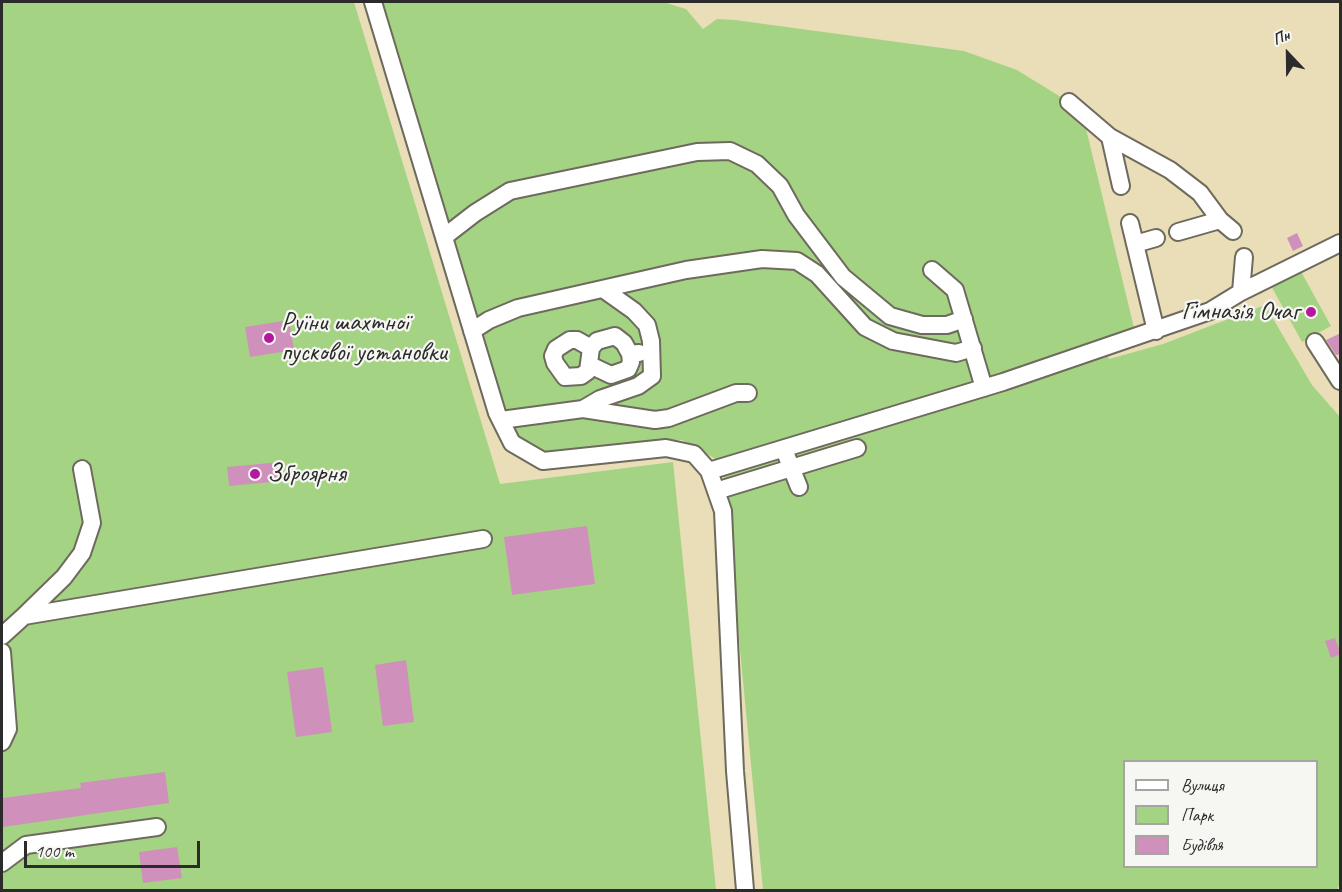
<!DOCTYPE html>
<meta charset="utf-8">
<style>
body{margin:0}
#map{position:relative;width:1342px;height:892px;overflow:hidden;background:#eadeb9;font-family:Caveat,sans-serif}
canvas{display:block}
.frame{position:absolute;inset:0;border:3px solid #2b2b2b;pointer-events:none}
.legend{position:absolute;left:1123px;top:760px;width:195px;height:108px;box-sizing:border-box;background:#f6f6f2;border:2px solid #a5a5a2;margin:0;padding:8px 10px;list-style:none;font-size:18px;color:#2b2b2b}
.legend li{display:flex;align-items:center;gap:12px;height:30px}
.legend b{width:30px;border:2px solid #a5a5a2}
.north{position:absolute;left:1258px;top:24px;width:60px;height:60px;-webkit-text-stroke:4px #f6f6f2;paint-order:stroke;rotate:338deg;font-size:16px;font-weight:700;line-height:24px;text-align:center;color:#2b2b2b}
.north::after{content:'';display:block;margin:auto;width:21px;height:27px;background:#2b2b2b;clip-path:polygon(50% 0,100% 100%,50% 72%,0 100%)}
.scale{position:absolute;left:24px;top:841px;width:176px;height:27px;box-sizing:border-box;border:3px solid #2b2b2b;border-top:0;padding-left:8px;font-size:18px;line-height:21px;white-space:nowrap;color:#2b2b2b;-webkit-text-stroke:4px #f6f6f2;paint-order:stroke}
</style>
<div id="map">
<canvas width="1342" height="892"></canvas>
<div class="frame"></div>
<ul class="legend">
<li><b style="height:8px;background:#fff"></b>Вулиця</li>
<li><b style="height:16px;background:#a4d483"></b>Парк</li>
<li><b style="height:16px;background:#cf90bb"></b>Будівля</li>
</ul>
<div class="north">Пн</div>
<div class="scale">100 m</div>
</div>
<script>
const g = document.querySelector('canvas').getContext('2d');
g.lineJoin = 'round';
function fill(path, color) { g.fillStyle = color; g.fill(path, 'evenodd'); }
const shape = rows => new Path2D(rows.map(r => 'M' + r).join(''));
function strokePath(path, color, width, dash) { g.strokeStyle = color; g.lineWidth = width; g.lineCap = dash ? 'butt' : 'round'; g.setLineDash(dash || []); g.stroke(path); }
function drawText(font, color, halo, rows, align = 'center') {
  g.font = font + ' Caveat,sans-serif'; g.lineWidth = 4.5; g.setLineDash([]); g.textBaseline = 'middle'; g.strokeStyle = halo; g.fillStyle = color; for (const [text, x, y, turn = 0] of rows) {
    g.save(); g.translate(x, y); g.rotate((+turn || 0) * Math.PI / 180); g.textAlign = isNaN(turn) ? turn : align; if (halo) g.strokeText(text, 0, 0); g.fillText(text, 0, 0); g.restore();
  }
}
fill(shape([
 [2,2,354,2,500,484,673,462,716,890,2,890],
 [376,2,663,2,686,9,703,29,717,19,735,20,964,51,1017,70,1069,102,1083,116,1135,332,1102,344,1109,359,1163,344,1265,305,1312,385,1340,417,1340,883,1337,890,763,890,723,472,714,458,682,440,598,446,546,455,521,444,511,431],
 [1124,762,1316,762,1316,866,1124,866],
 [1298,266,1331,326,1302,342,1269,282]
]), '#a4d483');
fill(shape([
 [1297,233,1303,246,1293,251,1287,238],
 [289,320,294,350,250,357,245,327],
 [1341,333,1341,354,1336,355,1326,340],
 [281,462,283,481,229,486,227,467],
 [587,526,595,584,512,595,504,537],
 [1335,638,1341,654,1331,658,1325,641],
 [406,660,414,722,383,726,375,665],
 [323,667,332,732,296,737,287,672],
 [165,772,169,803,3,827,2,798,81,788,80,783],
 [177,847,182,878,143,883,139,852]
]), '#cf90bb');
const minor = shape([
 [373,2,497,413,512,443,543,461,666,448,694,454,709,471,723,511,735,771,745,890],
 [1069,102,1110,137,1170,170,1200,193,1220,220,1233,231],
 [1110,137,1121,186],
 [1130,223,1156,331],
 [1178,232,1220,220],
 [444,237,475,213,510,191,697,152,730,151,757,164,780,186,796,215,843,277,890,316,922,325,947,325,964,319],
 [1135,244,1156,238],
 [932,270,955,290,984,388],
 [1241,292,1340,243],
 [472,331,489,320,518,308,686,270,762,259,797,261,817,274,865,327,893,341,956,353,973,348],
 [1315,342,1340,381],
 [591,348,577,340,570,340,556,349,553,356,555,363,565,377,581,376,588,371,591,348,597,341,615,336,624,343,630,354],
 [590,365,611,375,628,369,631,362,630,354,639,353],
 [583,409,655,420,669,418,736,393,748,393],
 [501,420,583,409,600,399,638,386,652,376,651,341,647,325,634,311,603,289],
 [787,457,799,487],
 [709,471,1003,382,1210,311,1241,292,1244,257],
 [716,491,857,448],
 [24,616,64,577,82,553,92,523,82,469],
 [2,636,24,616,483,539],
 [2,652,8,729,2,742],
 [2,863,26,845,157,827]
]);
strokePath(minor, '#6e6a5d', 20);
strokePath(minor, '#fff', 16);
for (const [x, y, r, color] of [
 [1311,312,6,"#b5179e"],
 [269,338,6,"#b5179e"],
 [255,474,6,"#b5179e"]
]) { const dot = new Path2D(); dot.arc(x, y, r, 0, 2 * Math.PI); g.fillStyle = color; g.fill(dot); strokePath(dot, '#f6f6f2', 2); }
drawText('26px', '#2b2b2b', '#f6f6f2', [
 ["Гімназія Очаг",1299,312,"right"],
 ["Руїни шахтної",281,323],
 ["пускової установки",281,353],
 ["Зброярня",267,474]
], 'left');
</script>
